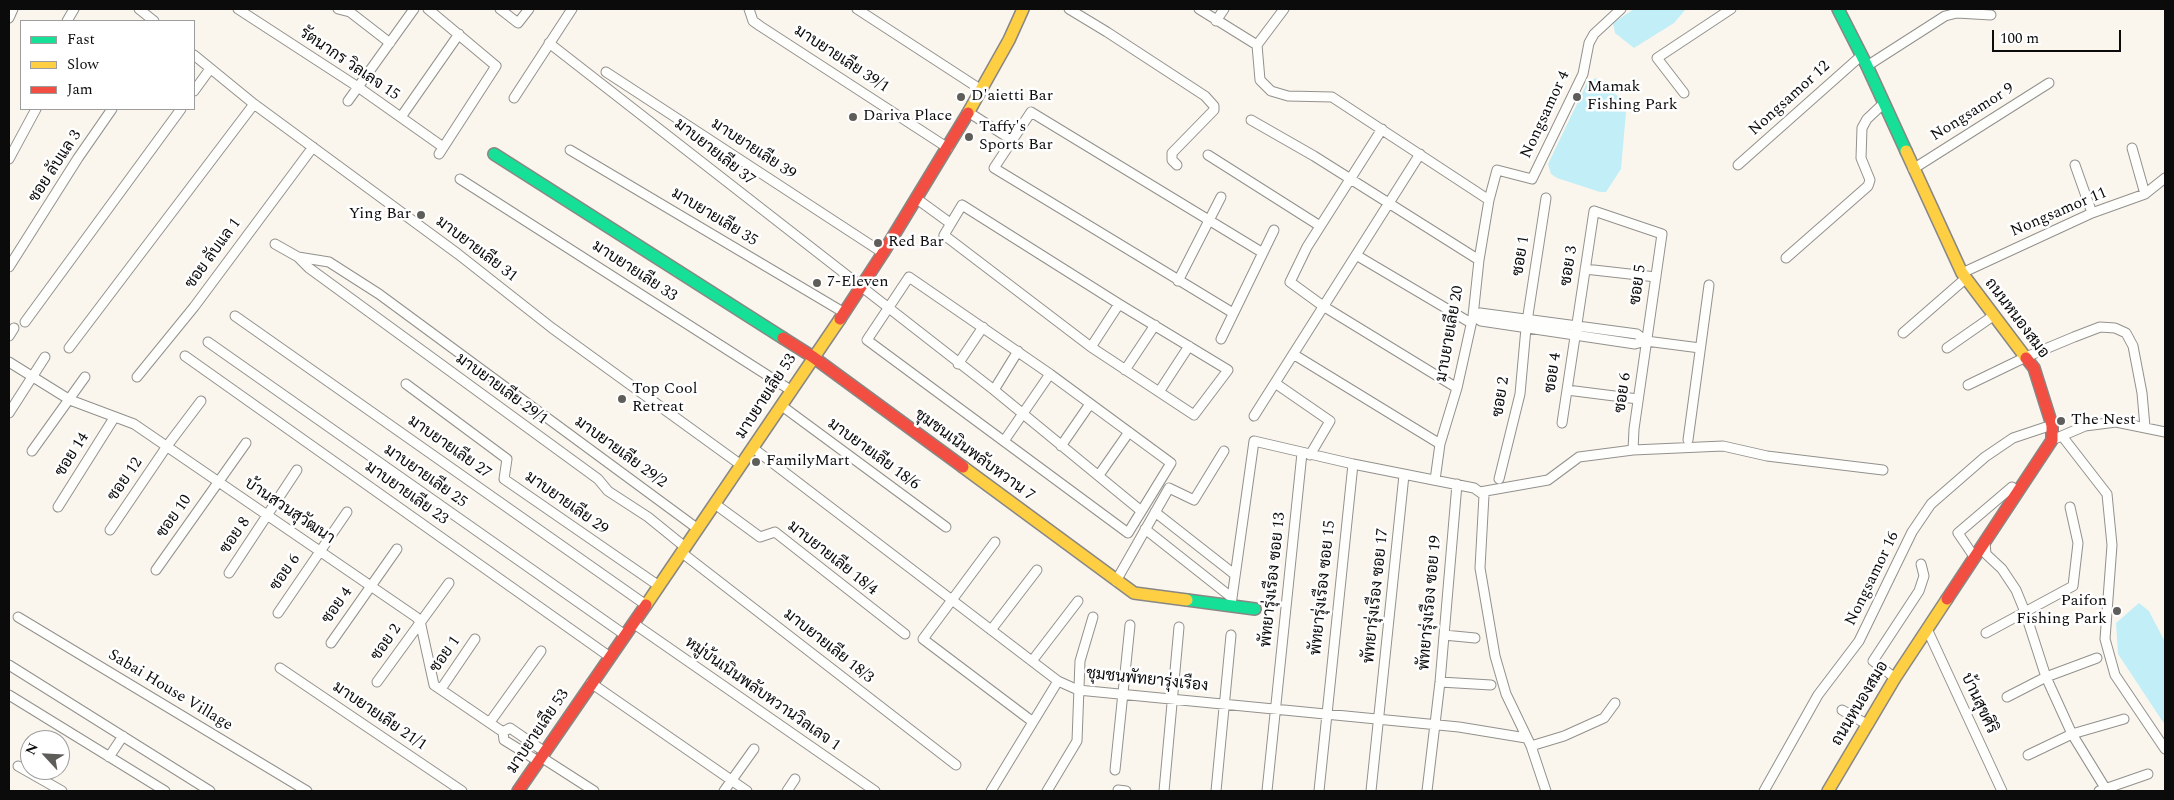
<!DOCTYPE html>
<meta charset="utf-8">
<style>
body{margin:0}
#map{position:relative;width:2174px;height:800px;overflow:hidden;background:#faf6ee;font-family:Spectral,serif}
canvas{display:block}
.frame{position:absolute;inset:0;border:10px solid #0b0b0b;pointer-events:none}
.legend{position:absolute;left:20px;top:20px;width:175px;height:90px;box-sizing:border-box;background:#fff;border:1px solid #9d9d9d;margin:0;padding:6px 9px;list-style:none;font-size:15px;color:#0b0b0b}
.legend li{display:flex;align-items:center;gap:10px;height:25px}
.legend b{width:25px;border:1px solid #9d9d9d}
.north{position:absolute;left:20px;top:730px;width:50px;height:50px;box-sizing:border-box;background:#fff;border:1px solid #9d9d9d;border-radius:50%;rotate:295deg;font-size:14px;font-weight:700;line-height:20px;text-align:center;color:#0b0b0b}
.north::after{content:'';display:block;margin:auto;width:18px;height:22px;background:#5f5d5a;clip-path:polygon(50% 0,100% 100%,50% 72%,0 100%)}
.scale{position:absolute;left:1992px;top:30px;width:129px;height:22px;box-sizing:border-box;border:2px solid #0b0b0b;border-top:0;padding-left:6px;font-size:15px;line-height:18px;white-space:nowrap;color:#0b0b0b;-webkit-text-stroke:4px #fff;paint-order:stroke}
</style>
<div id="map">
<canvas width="2174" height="800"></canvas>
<div class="frame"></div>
<ul class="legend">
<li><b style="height:6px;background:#16e098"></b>Fast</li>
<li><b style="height:6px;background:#ffcf43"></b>Slow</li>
<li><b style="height:6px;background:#f24e42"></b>Jam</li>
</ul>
<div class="north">N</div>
<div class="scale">100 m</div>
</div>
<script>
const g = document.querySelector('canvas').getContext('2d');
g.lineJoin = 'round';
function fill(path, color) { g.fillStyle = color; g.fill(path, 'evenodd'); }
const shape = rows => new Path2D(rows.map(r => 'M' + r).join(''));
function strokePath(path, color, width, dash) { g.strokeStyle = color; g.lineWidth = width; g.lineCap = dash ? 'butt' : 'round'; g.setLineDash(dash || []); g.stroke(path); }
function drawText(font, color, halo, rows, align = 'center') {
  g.font = font + ' Spectral,Sarabun,serif'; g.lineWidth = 5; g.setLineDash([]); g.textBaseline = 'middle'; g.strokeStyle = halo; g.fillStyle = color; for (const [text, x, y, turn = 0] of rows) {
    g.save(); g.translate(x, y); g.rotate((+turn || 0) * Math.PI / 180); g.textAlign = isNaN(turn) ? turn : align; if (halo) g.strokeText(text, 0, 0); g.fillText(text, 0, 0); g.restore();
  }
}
fill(shape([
 [1634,9,1686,9,1674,23,1634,48,1615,33,1613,23],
 [1597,78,1622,100,1626,112,1621,169,1606,192,1600,192,1557,178,1551,174,1548,164,1588,81],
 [2139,603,2149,611,2165,642,2165,725,2118,654,2116,623]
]), '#c1eef7');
const street = shape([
 [139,9,154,21],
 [238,9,358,87,443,147],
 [338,9,350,12,390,43],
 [428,9,496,66,439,154],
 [500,9,518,23,529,9],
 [749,9,753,21,760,26,948,148],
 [857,9,980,89],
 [1069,9,1107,32,1205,96,1214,106,1214,110,1172,153,1172,160,1177,165],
 [1199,9,1257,45,1260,80,1271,91,1288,96,1332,97,1489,200],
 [9,18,13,9],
 [67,21,74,9],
 [1216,21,1224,9],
 [549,43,994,390,1140,510],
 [1257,45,1284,9],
 [194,55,254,104,458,254,552,328,741,465],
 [1867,66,1945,16,1957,13,1991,15],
 [606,72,883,253],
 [194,91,210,69],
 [1684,93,1657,58,1731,9],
 [514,98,572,9],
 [348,101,414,9],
 [968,112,1012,140],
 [401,117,459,34],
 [1251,120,1314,156,1479,260],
 [1382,129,1307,247,1290,282,1323,306,1457,388],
 [2132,148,2145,194],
 [570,150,843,312],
 [1208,155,1320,226],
 [9,159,36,109],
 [1738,165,1862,55],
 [2075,165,2092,213],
 [1913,169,2049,83],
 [460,179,792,391],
 [917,199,950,223],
 [962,205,1119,304,1228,370,1194,415,1091,347,944,235,962,205],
 [275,244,298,257,329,262,379,294,698,529],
 [1356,255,1471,323],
 [298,257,309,268,598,479,608,491,648,517,685,547],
 [1786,258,1868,186,1870,180,1861,158,1862,128,1867,119,1884,103],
 [9,267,78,158,112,109],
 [1585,269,1656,277],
 [1962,273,2092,213,2145,194,2165,178],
 [909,277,1050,374,1171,463,1128,533,867,340,909,277],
 [1178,281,1221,197],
 [1233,313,994,168,1031,112,1263,253],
 [235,316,646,605],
 [1473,316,1481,321,1635,344,1646,341,1700,348],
 [1473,316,1480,313,1637,334,1646,341],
 [25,322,181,109],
 [1903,333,1965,279],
 [9,336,14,328],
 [1221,339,1274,230],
 [208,342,625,635],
 [1091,347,1119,304],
 [69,348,254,104],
 [1947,348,1993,316],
 [1293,354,1440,444],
 [185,356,610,657],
 [9,362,70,400,134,424,416,617,420,621,434,685,503,732,504,740,538,761],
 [958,364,983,327],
 [1125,370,1155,325],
 [137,377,194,307,313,147],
 [1275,383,1330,421,1310,455],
 [406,384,507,459,504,479,659,586],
 [1968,385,2026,357,2074,337,2100,327,2115,328,2126,333,2133,346,2142,393,2145,427],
 [994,390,1018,351],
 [1567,390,1638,399],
 [1159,392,1189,346],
 [782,406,946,527],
 [9,413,45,357],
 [1254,416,1420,154],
 [1562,423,1594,211,1662,234,1634,429,1633,450],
 [2062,436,2107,494,2112,545,2105,639,2115,675,2165,749],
 [2057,438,2085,426,2116,422,2165,432],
 [1688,440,1709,285],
 [1004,441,1050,374],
 [1061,446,1090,404],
 [753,448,1058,681,1078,690,1459,727,1526,738],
 [32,451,85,377],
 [1099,475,1129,432],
 [1499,479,1520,394,1526,328,1546,198],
 [1435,480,1440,444,1457,388,1473,316,1479,260,1489,200,1497,170,1532,179,1583,74,1589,43,1594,34,1621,9],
 [1480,492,1548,480,1579,457,1633,450,1723,446,1767,456,1883,470],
 [715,504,760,537,775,532,905,634],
 [58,507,114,418],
 [1155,512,1234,574],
 [1145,529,1231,597],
 [110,530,167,446,201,401],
 [995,542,923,639,1033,722],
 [1985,542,1986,554,2002,569,2016,590,2025,612,2046,677,2072,734,2107,791],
 [681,552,956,765],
 [1975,558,1958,533,2012,487],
 [156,570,246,443],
 [229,573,297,470],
 [1116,581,1169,488,1194,500,1224,451],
 [1231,605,1254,441,1353,464,1474,488,1484,495,1480,568,1495,656,1506,694,1531,746,1546,791],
 [278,613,347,512],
 [18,617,307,791],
 [633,623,875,791],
 [1927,629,2002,791],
 [991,630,1037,570],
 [1986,633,2073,586,2078,543,2070,507],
 [1444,635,1475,638],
 [331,643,397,549],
 [1032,661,1078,601],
 [9,665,210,791],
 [280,668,462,791],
 [1895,678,1873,661,1919,591,1924,576,1921,564],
 [377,682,449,583],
 [1440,682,1491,685],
 [591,683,747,791],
 [441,689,475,639],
 [9,695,165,791],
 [2007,697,2046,677,2097,658],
 [1842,710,1868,725],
 [490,722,541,651],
 [503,732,510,728,545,752],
 [1531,746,1564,736,1604,718,1615,703],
 [2028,755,2072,734,2124,719],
 [109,757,123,736],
 [541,757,594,791],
 [18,766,62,791],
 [1115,770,1130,625],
 [1118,790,1126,791],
 [724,791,754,749],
 [787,791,795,779],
 [991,791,1058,681],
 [1047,791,1077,741,1080,661,1093,617],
 [1164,791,1179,627],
 [1216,791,1231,635],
 [1267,791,1302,453],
 [1319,791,1353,464],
 [1371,791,1404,475],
 [1427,791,1440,682,1457,484],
 [1764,791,1818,695,1859,641,1912,532,1931,504,1985,457,2013,438,2052,425],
 [2099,791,2148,774]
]);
const fast = shape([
 [1838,9,1867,66,1906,151],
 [494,154,783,338],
 [1187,600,1255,609]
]);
const slow = shape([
 [968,113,1009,40,1023,9],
 [1906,151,1962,273,2026,358],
 [963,467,1134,593,1187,600],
 [646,605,840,319],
 [1828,791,1895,678,1947,599]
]);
const jam = shape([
 [840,319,883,253,968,113],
 [783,338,813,357,963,467],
 [1947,599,2052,440,2052,425,2034,368,2026,358],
 [518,791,646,605]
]);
strokePath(street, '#93918d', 11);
strokePath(fast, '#898784', 14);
strokePath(slow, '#898784', 14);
strokePath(jam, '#898784', 14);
strokePath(street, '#fefefc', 9);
strokePath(fast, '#16e098', 11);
strokePath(slow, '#ffcf43', 11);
strokePath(jam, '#f24e42', 11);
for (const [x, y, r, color] of [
 [961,97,5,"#5f5d5a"],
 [1577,97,5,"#5f5d5a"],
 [853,117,5,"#5f5d5a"],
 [969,137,5,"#5f5d5a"],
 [421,215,5,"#5f5d5a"],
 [878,243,5,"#5f5d5a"],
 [817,283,5,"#5f5d5a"],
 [622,399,5,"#5f5d5a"],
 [2061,421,5,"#5f5d5a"],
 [756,462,5,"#5f5d5a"],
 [2117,611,5,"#5f5d5a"]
]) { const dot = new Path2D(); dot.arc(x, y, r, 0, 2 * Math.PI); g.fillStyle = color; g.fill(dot); strokePath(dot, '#fff', 2); }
drawText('16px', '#0b0b0b', '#fff', [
 ["มาบยายเลีย 39/1",841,60,33],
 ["รัตนากร วิลเลจ 15",349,65,34],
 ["Nongsamor 12",1790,99,-42],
 ["Nongsamor 9",1973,113,-32],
 ["Nongsamor 4",1546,115,-65],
 ["มาบยายเลีย 39",753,150,33],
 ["มาบยายเลีย 37",714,153,38],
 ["ซอย ลับแล 3",56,167,-57],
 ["Nongsamor 11",2059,213,-23],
 ["มาบยายเลีย 35",714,218,31],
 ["มาบยายเลีย 31",476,250,37],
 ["ซอย ลับแล 1",214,254,-54],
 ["ซอย 1",1522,256,-81],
 ["ซอย 3",1570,266,-81],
 ["มาบยายเลีย 33",634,272,33],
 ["ซอย 5",1639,285,-82],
 ["ถนนหนองสมอ",2016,319,53],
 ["มาบยายเลีย 20",1451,334,-80],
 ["ซอย 4",1554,373,-82],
 ["มาบยายเลีย 29/1",501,390,36],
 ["ซอย 6",1624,393,-82],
 ["มาบยายเลีย 53",767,397,-57],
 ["ซอย 2",1502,397,-81],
 ["มาบยายเลีย 27",449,448,35],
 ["มาบยายเลีย 29/2",620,453,36],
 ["ซอย 14",73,455,-58],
 ["มาบยายเลีย 18/6",873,455,36],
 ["ชุมชนเนินพลับหวาน 7",974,456,36],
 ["มาบยายเลีย 25",425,477,35],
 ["ซอย 12",126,480,-56],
 ["มาบยายเลีย 23",406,494,35],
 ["มาบยายเลีย 29",566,504,35],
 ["บ้านสวนสุวัฒนา",289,512,34],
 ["ซอย 10",175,517,-55],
 ["ซอย 8",236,536,-56],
 ["มาบยายเลีย 18/4",832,559,38],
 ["ซอย 6",286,573,-56],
 ["Nongsamor 16",1873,579,-64],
 ["พัทยารุ่งเรือง ซอย 13",1274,580,-84],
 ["พัทยารุ่งเรือง ซอย 15",1324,588,-84],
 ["พัทยารุ่งเรือง ซอย 17",1377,596,-84],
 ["พัทยารุ่งเรือง ซอย 19",1431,603,-85],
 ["ซอย 4",338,606,-55],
 ["ซอย 2",387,643,-55],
 ["มาบยายเลีย 18/3",828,647,38],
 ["ซอย 1",446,655,-55],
 ["ชุมชนพัทยารุ่งเรือง",1147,681,6],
 ["Sabai House Village",170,691,31],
 ["หมู่บ้นเนินพลับหวานวิลเลจ 1",762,695,35],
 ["ถนนหนองสมอ",1861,704,-59],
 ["บ้านสุขศิริ",1978,704,65],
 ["มาบยายเลีย 21/1",379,717,34],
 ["มาบยายเลีย 53",539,732,-56]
]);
drawText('16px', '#0b0b0b', '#fff', [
 ["Mamak",1587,88],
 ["Fishing Park",1587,106],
 ["D'aietti Bar",971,97],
 ["Dariva Place",863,117],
 ["Taffy's",979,128],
 ["Sports Bar",979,146],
 ["Ying Bar",411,215,"right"],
 ["Red Bar",888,243],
 ["7-Eleven",827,283],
 ["Top Cool",632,390],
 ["Retreat",632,408],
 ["The Nest",2071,421],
 ["FamilyMart",766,462],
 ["Paifon",2107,602,"right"],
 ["Fishing Park",2107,620,"right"]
], 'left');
</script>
